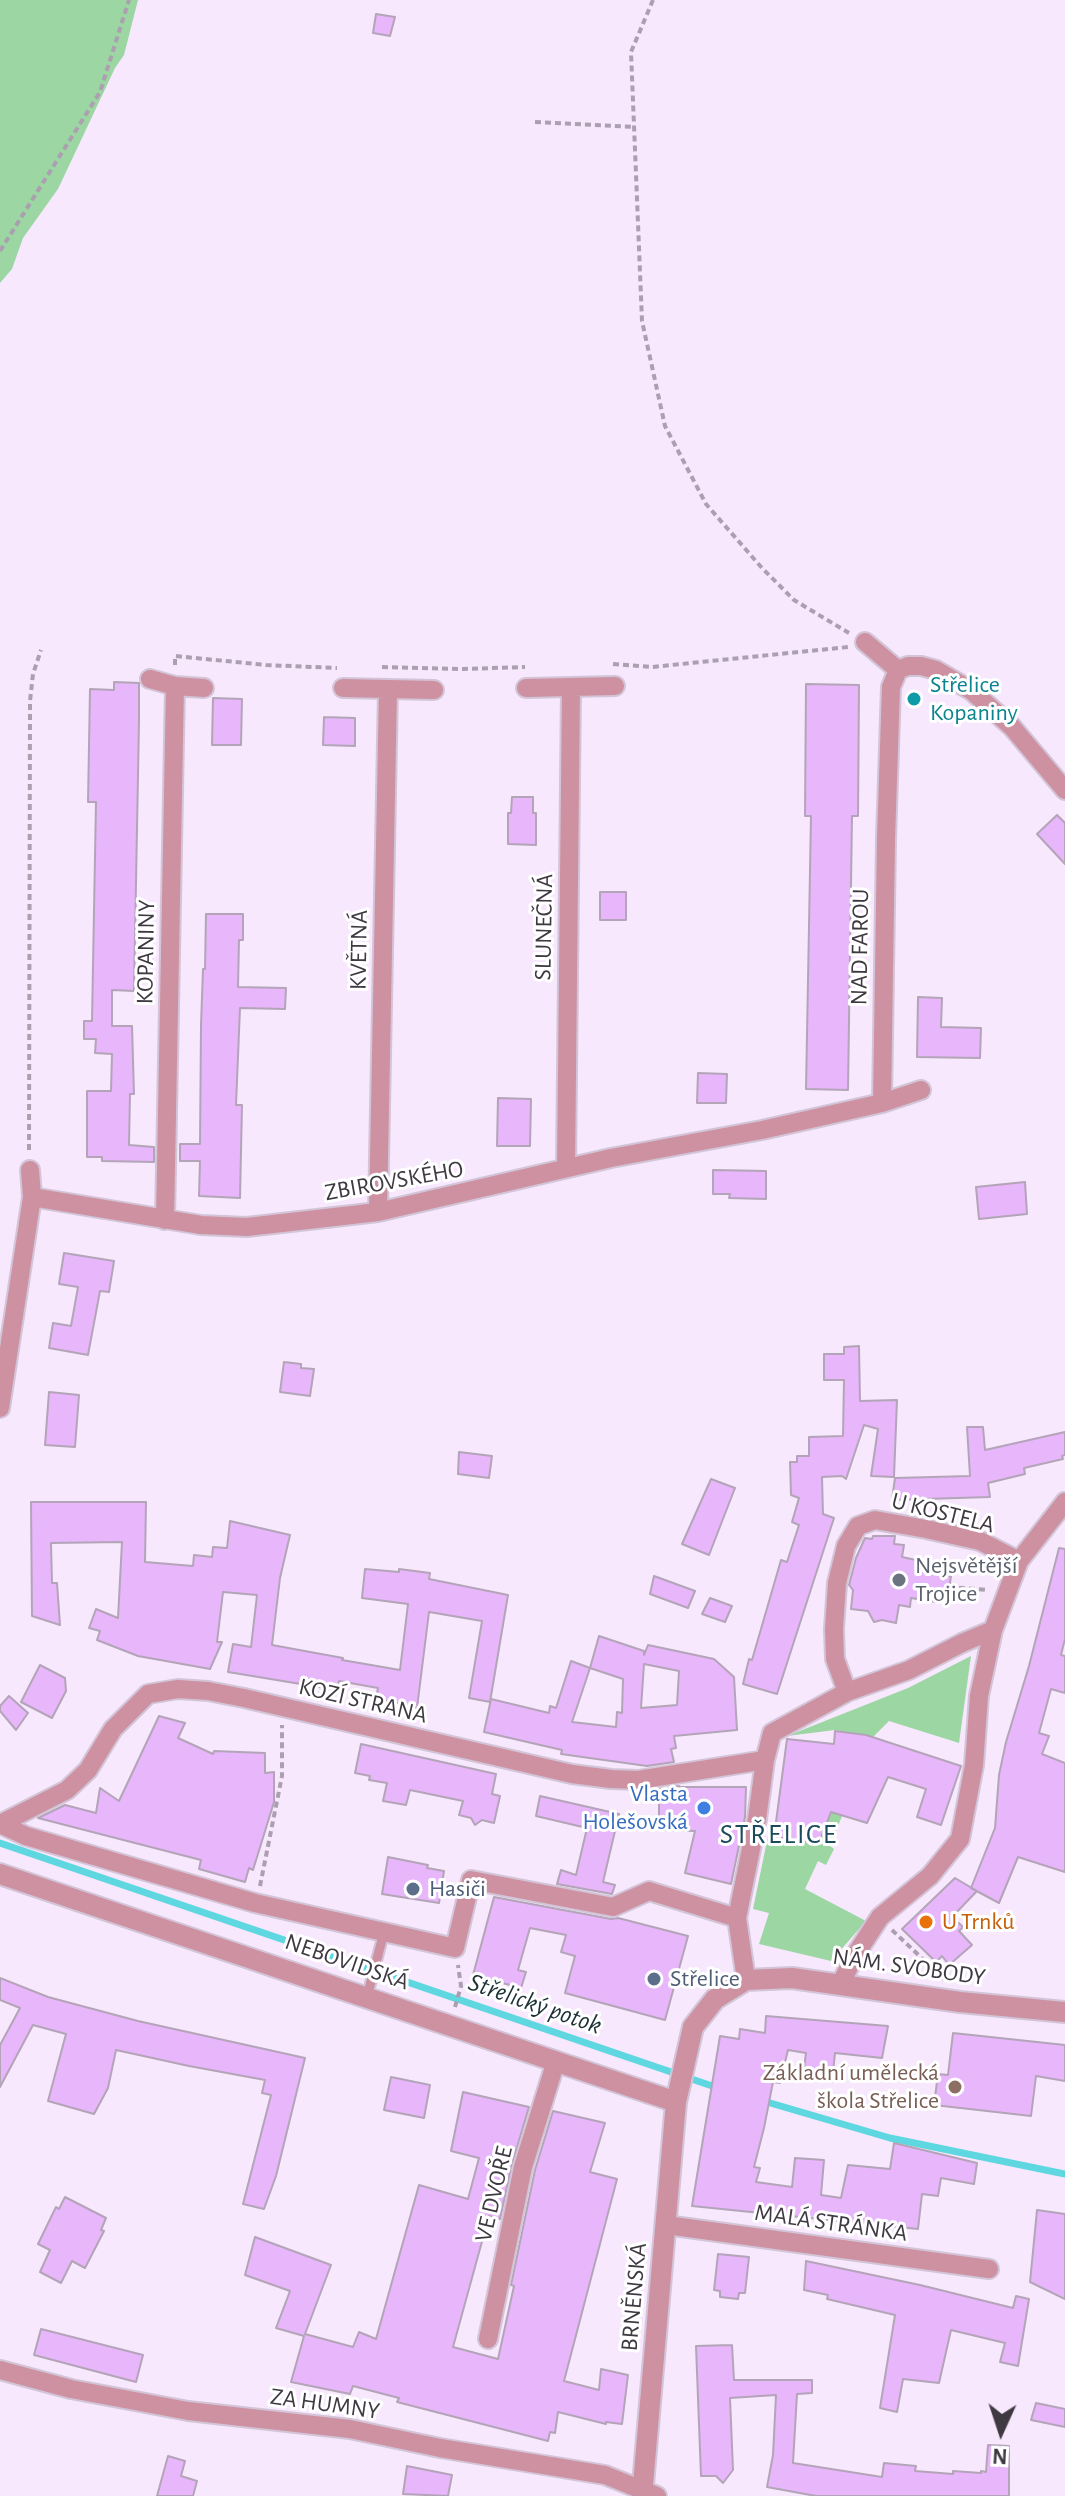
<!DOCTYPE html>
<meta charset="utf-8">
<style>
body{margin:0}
#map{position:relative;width:1065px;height:2496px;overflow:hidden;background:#f8e8fe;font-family:"Alegreya Sans",sans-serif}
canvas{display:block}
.north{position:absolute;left:961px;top:2392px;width:80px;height:80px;-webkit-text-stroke:6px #fff;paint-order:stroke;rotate:183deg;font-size:22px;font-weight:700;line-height:32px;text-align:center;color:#3f3942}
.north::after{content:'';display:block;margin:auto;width:28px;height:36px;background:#3f3942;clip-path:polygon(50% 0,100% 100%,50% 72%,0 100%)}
</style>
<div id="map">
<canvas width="1065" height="2496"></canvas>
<div class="north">N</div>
</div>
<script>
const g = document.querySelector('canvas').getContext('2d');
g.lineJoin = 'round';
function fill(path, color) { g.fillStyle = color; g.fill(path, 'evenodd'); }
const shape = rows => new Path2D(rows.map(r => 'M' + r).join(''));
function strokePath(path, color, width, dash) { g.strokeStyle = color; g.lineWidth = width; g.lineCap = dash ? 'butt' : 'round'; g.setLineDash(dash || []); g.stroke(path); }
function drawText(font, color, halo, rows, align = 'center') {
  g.font = font + ' "Alegreya Sans",sans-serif'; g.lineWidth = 6; g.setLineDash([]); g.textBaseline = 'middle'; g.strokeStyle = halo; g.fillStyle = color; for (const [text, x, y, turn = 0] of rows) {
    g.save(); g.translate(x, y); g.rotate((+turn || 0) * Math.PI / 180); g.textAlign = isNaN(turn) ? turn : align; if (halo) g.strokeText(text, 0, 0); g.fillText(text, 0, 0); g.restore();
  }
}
fill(shape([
 [0,0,138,0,124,55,115,68,58,189,23,238,12,269,0,283],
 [971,1656,959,1743,889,1721,874,1736,830,1846,834,1849,826,1865,818,1861,805,1889,866,1921,831,1961,759,1944,769,1913,753,1909,768,1836,819,1843,861,1734,835,1730,787,1736,908,1688]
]), '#9bd6a3');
strokePath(shape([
 [0,1843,718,2088],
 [760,2100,890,2138,1065,2174]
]), '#5ed7e0', 7);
const building = shape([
 [376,14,395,17,390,36,373,33,376,14],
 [114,682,139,683,139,721,134,991,112,990,112,1026,132,1026,134,1094,130,1094,129,1145,154,1147,154,1162,102,1161,102,1157,87,1157,87,1091,111,1091,112,1054,95,1053,96,1039,84,1039,84,1021,92,1021,96,802,88,802,90,689,114,690,114,682],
 [806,684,859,685,858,816,852,816,848,1090,806,1089,811,816,805,816,806,684],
 [213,698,242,699,241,745,212,745,213,698],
 [324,717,355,718,355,746,323,745,324,717],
 [512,797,533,797,533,813,536,813,536,845,508,844,508,813,511,813,512,797],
 [1057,815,1065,823,1065,864,1037,834,1057,815],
 [600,892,626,892,626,920,600,920,600,892],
 [206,914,243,914,243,940,239,940,238,987,286,988,285,1009,240,1008,236,1105,242,1105,240,1198,199,1196,200,1161,180,1161,180,1144,200,1144,201,1025,203,969,205,969,206,914],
 [918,997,942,998,941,1027,981,1028,980,1058,917,1057,918,997],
 [698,1073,727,1074,726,1103,697,1103,698,1073],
 [498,1098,531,1099,530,1146,497,1146,498,1098],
 [713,1170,766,1171,766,1199,729,1198,730,1194,713,1194,713,1170],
 [1025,1182,1027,1214,979,1219,976,1187,1025,1182],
 [64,1253,114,1261,109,1292,100,1291,88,1355,49,1348,53,1323,71,1326,78,1287,59,1284,64,1253],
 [859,1346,860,1401,897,1400,894,1477,871,1476,878,1429,864,1425,846,1479,842,1476,822,1477,823,1514,834,1518,777,1694,743,1684,749,1659,752,1660,781,1560,787,1562,799,1525,792,1522,799,1498,791,1495,790,1462,797,1462,797,1456,809,1456,809,1437,843,1436,844,1380,824,1380,824,1354,844,1354,844,1347,859,1346],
 [284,1362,301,1364,301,1368,314,1369,310,1396,280,1392,284,1362],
 [49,1392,79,1395,75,1447,45,1445,49,1392],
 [967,1427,983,1427,985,1450,1065,1432,1065,1455,1062,1456,1063,1459,1024,1468,1025,1474,988,1483,990,1497,892,1500,895,1478,970,1476,967,1427],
 [459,1452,492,1456,489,1478,458,1474,459,1452],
 [711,1479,735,1488,709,1555,682,1544,711,1479],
 [31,1502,146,1502,145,1562,193,1566,194,1555,212,1557,213,1547,227,1548,230,1521,290,1535,280,1578,272,1645,343,1658,342,1660,400,1670,408,1604,362,1598,365,1569,399,1572,399,1569,430,1573,429,1579,508,1595,490,1702,469,1698,482,1621,429,1612,417,1708,376,1698,378,1688,339,1681,337,1690,228,1672,233,1644,251,1647,257,1595,223,1592,217,1642,222,1642,210,1669,138,1656,97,1640,100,1631,89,1628,96,1609,118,1618,122,1542,51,1543,52,1583,57,1583,60,1625,32,1616,31,1502],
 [873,1536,895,1536,894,1544,904,1545,902,1557,925,1562,925,1566,939,1568,946,1576,951,1576,948,1597,936,1602,911,1598,910,1607,899,1605,896,1623,882,1620,874,1622,868,1611,851,1609,853,1590,849,1585,856,1558,865,1538,872,1539,873,1536],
 [1059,1548,1065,1549,1065,1639,1061,1655,1065,1656,1065,1693,1051,1689,1039,1733,1049,1736,1042,1754,1065,1763,1065,1872,1018,1857,999,1903,971,1888,995,1828,999,1775,1006,1742,1029,1666,1059,1548],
 [654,1576,695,1591,688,1608,650,1594,654,1576],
 [710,1598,732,1606,725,1622,702,1614,710,1598],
 [599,1636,644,1651,644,1655,648,1645,714,1659,734,1677,737,1730,674,1736,676,1748,671,1749,674,1762,647,1766,561,1754,562,1750,484,1732,491,1699,549,1713,550,1706,556,1708,571,1661,590,1668,599,1636],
 [644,1664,679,1671,677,1705,641,1708,644,1664],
 [590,1668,623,1679,622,1713,617,1712,616,1727,572,1722,590,1668],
 [40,1665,65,1678,66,1691,52,1718,21,1702,40,1665],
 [9,1696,28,1713,16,1730,0,1711,0,1706,9,1696],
 [159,1716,185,1723,178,1738,213,1754,214,1751,265,1753,265,1773,274,1772,274,1802,253,1870,249,1868,245,1882,199,1869,201,1860,38,1818,65,1805,96,1813,100,1788,119,1801,159,1716],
 [835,1731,866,1735,961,1766,941,1825,917,1817,926,1789,888,1777,867,1823,831,1812,819,1843,774,1837,787,1739,834,1744,835,1731],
 [361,1744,496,1774,492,1794,500,1796,494,1823,482,1820,475,1825,471,1818,459,1815,463,1801,410,1790,406,1805,383,1801,387,1783,369,1780,370,1776,355,1773,361,1744],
 [679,1786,680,1787,746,1787,745,1817,731,1884,685,1873,695,1831,659,1830,659,1789,679,1786],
 [540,1796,619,1814,603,1882,615,1885,612,1894,557,1884,561,1870,576,1875,587,1828,536,1816,540,1796],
 [388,1857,428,1865,427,1868,444,1871,439,1903,382,1894,388,1857],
 [955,1878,977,1891,952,1917,963,1927,959,1931,972,1945,949,1965,942,1956,936,1962,902,1929,955,1878],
 [494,1897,611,1919,618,1918,688,1936,665,2020,565,1993,575,1956,561,1952,566,1935,530,1928,518,1970,526,1972,521,1988,473,1975,494,1897],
 [0,1978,48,1997,138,2021,305,2058,276,2176,264,2209,243,2204,271,2095,262,2093,265,2080,189,2066,116,2050,108,2088,94,2114,48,2101,66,2034,33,2025,0,2087,0,2045,20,2008,0,2000,0,1978],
 [766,2016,888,2026,882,2058,835,2053,832,2082,803,2076,806,2053,788,2050,780,2083,773,2082,764,2128,754,2167,760,2168,756,2182,792,2187,795,2158,824,2160,821,2195,841,2198,848,2165,890,2169,894,2143,977,2163,974,2184,941,2178,938,2196,922,2194,918,2229,692,2206,720,2036,739,2039,740,2029,765,2033,766,2016],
 [953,2033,1065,2045,1065,2081,1036,2076,1031,2116,934,2105,938,2074,948,2075,953,2033],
 [391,2077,430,2085,424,2118,384,2110,391,2077],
 [463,2092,529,2107,512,2164,500,2219,489,2216,453,2347,498,2359,514,2286,511,2285,535,2170,553,2111,605,2123,590,2172,617,2179,564,2381,599,2390,601,2369,628,2375,622,2424,606,2422,606,2424,558,2412,555,2433,550,2432,548,2441,397,2402,399,2398,353,2386,350,2394,291,2382,304,2336,276,2328,290,2291,245,2275,255,2237,331,2265,305,2334,353,2347,359,2332,376,2339,419,2185,468,2199,479,2158,451,2151,463,2092],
 [65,2197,106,2218,101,2230,104,2231,85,2268,72,2261,61,2283,40,2272,50,2250,38,2244,56,2207,59,2209,65,2197],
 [1037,2210,1065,2214,1065,2299,1030,2282,1037,2210],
 [718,2254,749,2257,745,2293,739,2293,738,2299,720,2297,720,2291,714,2290,718,2254],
 [806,2261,920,2285,1013,2308,1016,2296,1029,2299,1018,2366,1000,2362,1005,2343,951,2330,939,2383,903,2379,897,2412,880,2408,895,2315,827,2299,828,2295,804,2290,806,2261],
 [41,2329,143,2355,136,2382,34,2355,41,2329],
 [732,2345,734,2380,812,2380,812,2393,797,2394,793,2463,882,2477,884,2463,916,2466,915,2471,953,2474,953,2471,981,2473,981,2471,986,2472,988,2445,1009,2446,1009,2496,816,2496,767,2487,773,2455,776,2395,730,2398,733,2470,723,2483,716,2476,701,2476,696,2346,732,2345],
 [1036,2403,1065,2409,1065,2427,1031,2420,1036,2403],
 [168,2456,185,2461,181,2476,197,2481,193,2496,157,2496,168,2456],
 [407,2466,452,2475,448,2496,403,2494,407,2466]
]);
fill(building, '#e8b6fb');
strokePath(building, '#b3a4b8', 2);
const service = shape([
 [367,1997,384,1932]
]);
const minor = shape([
 [865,642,898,670],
 [898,670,908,666,921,666,936,670,972,691,1012,727,1065,790],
 [150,679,175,686,204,688],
 [343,688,434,690],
 [526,688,615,686],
 [882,1103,921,1090],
 [566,1168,571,687],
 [32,1197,201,1225,247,1227,378,1212,611,1158,762,1130,882,1103,886,839,891,687,898,670],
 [378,1212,388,689],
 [165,1220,175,686],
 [0,1408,32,1197,30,1170],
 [847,1692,835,1659,834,1629,837,1583,846,1546,858,1526,875,1520,926,1529,980,1541,1019,1561],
 [0,1824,26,1836,255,1903,455,1948,471,1880,613,1907,649,1891,737,1918,757,1819,765,1760,772,1733,847,1692,909,1670,962,1643,993,1630],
 [0,1824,67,1790,88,1770,113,1729,148,1694,178,1689,208,1691,244,1698,572,1774,611,1779,638,1780,765,1760],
 [737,1918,746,1980],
 [841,1983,854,1957,880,1917,930,1876,960,1839,974,1765,979,1696,993,1630,1019,1561,1065,1502],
 [666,2225,989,2269],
 [488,2339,523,2167,556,2061],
 [0,2370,71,2389,188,2411,350,2429,440,2448,605,2475,657,2496]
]);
const tertiary = shape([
 [0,1874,676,2102],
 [642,2496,676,2102,693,2027,715,1999,746,1980,792,1978,960,2002,1065,2012]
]);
strokePath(service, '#d3c5d8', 13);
strokePath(minor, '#d3c5d8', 22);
strokePath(tertiary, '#d3c5d8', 24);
strokePath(shape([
 [653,0,631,52,642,321,665,426,706,504,762,568,794,600,849,633],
 [535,122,634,127],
 [0,251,100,92,129,0],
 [613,664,652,667,848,647],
 [175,665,175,656,266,665,337,668],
 [382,667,463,669,525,667],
 [29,1150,30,701,33,674,41,650],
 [949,1587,987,1590],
 [260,1886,282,1776,282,1725],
 [892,1930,944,1979],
 [455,2007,461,1986,458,1965]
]), '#ab9fb0', 4, [6, 4]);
strokePath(service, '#ce91a1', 9);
strokePath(minor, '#ce91a1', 18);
strokePath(tertiary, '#ce91a1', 20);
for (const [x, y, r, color] of [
 [914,699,8,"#0f9aa8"],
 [899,1580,8,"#6b7280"],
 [704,1808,8,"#3f7fe0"],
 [413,1889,8,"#5c6f8a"],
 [926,1922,8,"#e8710a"],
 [654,1979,8,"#5c6f8a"],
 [955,2087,8,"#8d6e63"]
]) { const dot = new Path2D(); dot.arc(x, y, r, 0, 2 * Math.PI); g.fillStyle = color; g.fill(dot); strokePath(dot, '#fff', 3); }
drawText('24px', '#0d838f', '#fff', [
 ["Střelice",930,685],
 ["Kopaniny",930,713]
], 'left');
drawText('24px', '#3f3942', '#fff', [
 ["SLUNEČNÁ",544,927,-89],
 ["NAD FAROU",860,947,-89],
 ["KVĚTNÁ",359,950,-89],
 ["KOPANINY",146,952,-89],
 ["ZBIROVSKÉHO",394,1181,-10],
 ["U KOSTELA",943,1513,14],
 ["KOZÍ STRANA",363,1701,13],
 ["NEBOVIDSKÁ",347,1962,19],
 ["NÁM. SVOBODY",909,1967,8],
 ["VE DVOŘE",494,2194,-77],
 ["MALÁ STRÁNKA",831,2223,8],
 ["BRNĚNSKÁ",634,2297,-85],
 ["ZA HUMNY",325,2404,8]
]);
drawText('24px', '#5b616d', '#fff', [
 ["Nejsvětější",915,1566],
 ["Trojice",915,1594]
], 'left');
drawText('24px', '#366cbe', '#fff', [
 ["Vlasta",688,1794],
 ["Holešovská",688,1822]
], 'right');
drawText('24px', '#4e5e75', '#fff', [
 ["Hasiči",429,1889],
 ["Střelice",670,1979]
], 'left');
drawText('24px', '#c56008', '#fff', [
 ["U Trnků",942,1922]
], 'left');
drawText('24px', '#785e54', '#fff', [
 ["Základní umělecká",939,2073],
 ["škola Střelice",939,2101]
], 'right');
drawText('italic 26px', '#1c3133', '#fff', [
 ["Střelický potok",535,2004,19]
]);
g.letterSpacing = '2px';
drawText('28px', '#1b4a5d', '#fff', [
 ["STŘELICE",779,1835]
]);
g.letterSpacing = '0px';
</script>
